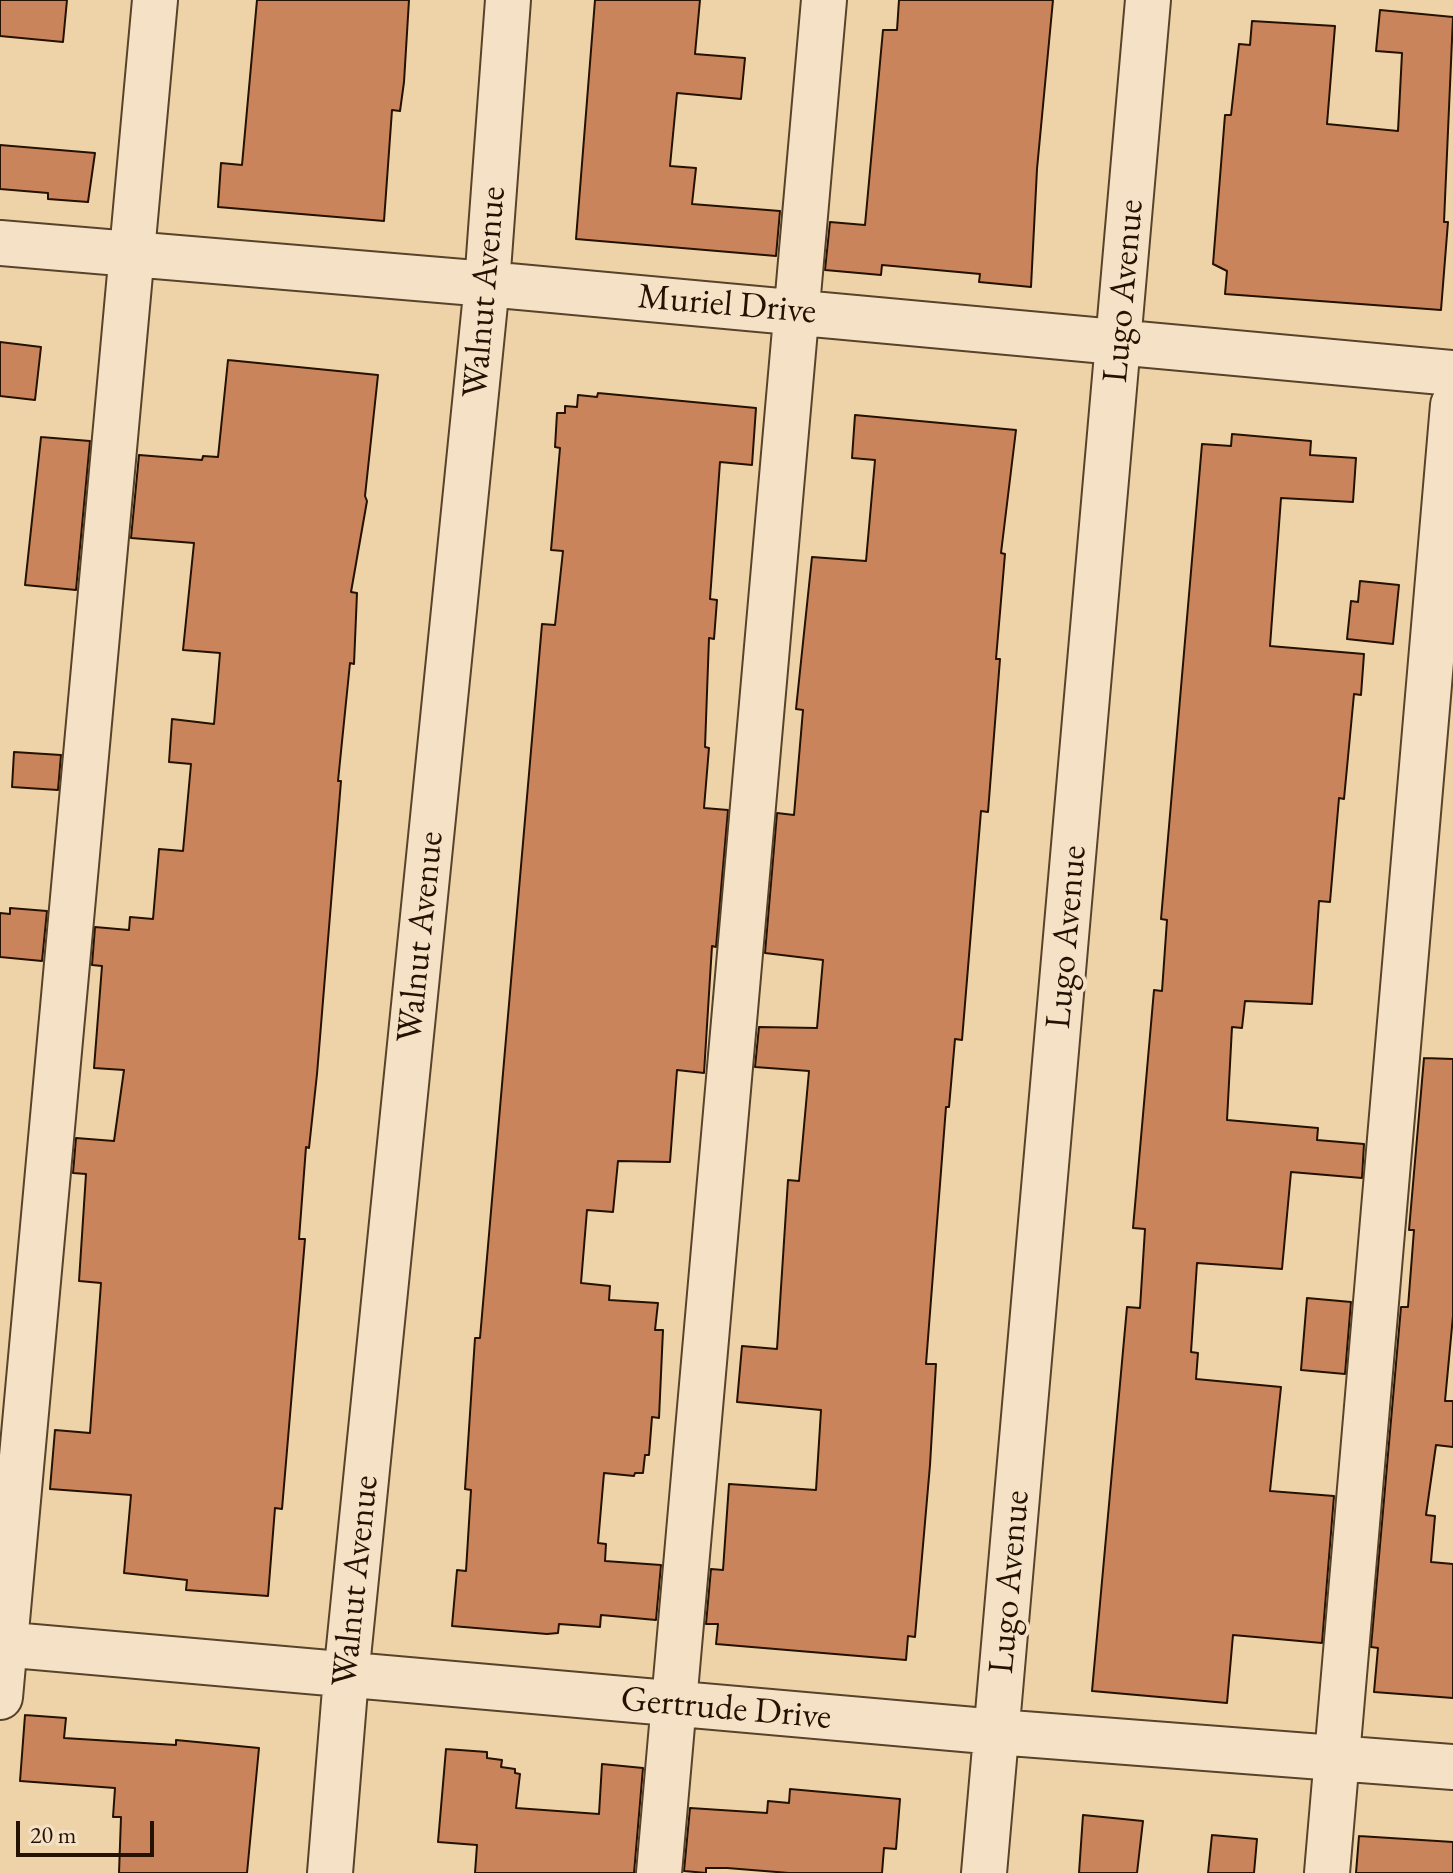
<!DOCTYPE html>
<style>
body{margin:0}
#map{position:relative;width:1453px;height:1873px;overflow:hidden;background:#efd3a8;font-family:"EB Garamond",serif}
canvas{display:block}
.scale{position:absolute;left:16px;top:1821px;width:138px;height:36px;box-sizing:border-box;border:4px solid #241100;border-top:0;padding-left:10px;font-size:24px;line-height:28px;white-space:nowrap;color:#241100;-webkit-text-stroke:6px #f5e2c6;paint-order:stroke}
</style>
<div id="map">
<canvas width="1453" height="1873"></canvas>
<div class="scale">20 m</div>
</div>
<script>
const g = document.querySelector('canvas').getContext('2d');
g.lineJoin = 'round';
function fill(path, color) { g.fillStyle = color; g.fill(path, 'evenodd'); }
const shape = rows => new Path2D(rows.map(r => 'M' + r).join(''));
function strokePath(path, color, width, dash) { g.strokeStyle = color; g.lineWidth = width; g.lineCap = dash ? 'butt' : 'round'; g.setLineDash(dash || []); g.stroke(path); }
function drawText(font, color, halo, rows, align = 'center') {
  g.font = font + ' "EB Garamond",serif'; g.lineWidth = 8; g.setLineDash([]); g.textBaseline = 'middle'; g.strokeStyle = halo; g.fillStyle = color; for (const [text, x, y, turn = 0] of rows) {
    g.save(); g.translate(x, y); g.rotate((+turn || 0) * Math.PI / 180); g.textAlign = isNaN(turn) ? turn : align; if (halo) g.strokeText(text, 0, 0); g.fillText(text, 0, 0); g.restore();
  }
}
const building = shape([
 [0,0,67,0,63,42,0,36,0,0],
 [257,0,409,0,404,82,400,111,392,110,384,221,218,207,221,163,242,165,257,0],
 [595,0,700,0,695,54,745,58,741,99,677,93,670,166,696,168,692,204,780,211,776,256,576,239,595,0],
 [899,0,1053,0,1037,169,1031,287,979,282,980,274,882,265,881,275,825,270,830,222,865,225,883,30,897,30,899,0],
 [1380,10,1453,17,1444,222,1448,222,1441,310,1225,294,1227,271,1213,264,1225,115,1231,115,1239,44,1250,45,1252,21,1335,26,1327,124,1398,131,1402,53,1376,51,1380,10],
 [0,145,95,153,88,202,48,199,48,193,0,189,0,145],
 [0,342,41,347,35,400,0,396,0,342],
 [228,360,378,375,365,496,367,501,351,592,357,593,354,664,350,663,338,781,341,781,317,1074,309,1148,306,1147,299,1239,305,1239,282,1509,275,1508,268,1596,186,1590,187,1580,124,1573,131,1495,50,1489,55,1430,90,1433,101,1283,79,1281,86,1174,73,1173,76,1138,114,1141,124,1070,94,1068,102,966,92,965,95,927,129,930,130,917,153,919,159,849,183,851,191,764,169,762,172,719,214,724,220,653,183,650,194,543,131,538,139,455,202,460,203,456,218,457,228,360],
 [598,393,756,408,752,465,720,462,710,599,717,600,714,639,709,638,705,747,709,748,704,808,728,810,716,947,712,946,704,1073,677,1070,670,1162,618,1161,613,1212,587,1210,581,1283,610,1286,609,1300,658,1303,655,1330,663,1330,659,1418,652,1417,649,1455,645,1455,643,1473,635,1473,634,1476,604,1473,598,1543,606,1544,605,1561,661,1565,656,1620,601,1615,600,1627,559,1624,558,1633,547,1634,452,1626,457,1570,466,1571,471,1490,465,1489,475,1338,480,1338,542,624,555,625,563,551,551,550,560,448,555,447,557,413,565,413,565,406,577,407,578,395,597,397,598,393],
 [855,415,1016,430,1001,553,1005,554,996,659,1000,659,988,812,981,811,962,1040,955,1039,949,1107,946,1107,926,1364,936,1364,930,1465,915,1637,908,1636,906,1660,716,1644,718,1624,706,1624,711,1569,723,1570,729,1484,816,1490,821,1410,737,1402,742,1346,777,1349,788,1180,799,1181,809,1071,755,1067,759,1027,817,1028,823,960,765,953,777,813,794,815,803,710,796,709,812,557,866,561,875,460,852,458,855,415],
 [1232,434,1311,441,1310,455,1356,458,1353,502,1281,498,1270,646,1364,654,1361,695,1354,694,1344,799,1339,798,1330,902,1319,901,1312,1004,1245,1001,1242,1028,1232,1027,1227,1120,1318,1128,1317,1140,1364,1144,1362,1178,1291,1172,1282,1269,1197,1263,1191,1352,1198,1353,1196,1379,1281,1387,1270,1491,1334,1496,1322,1643,1233,1635,1227,1703,1092,1691,1127,1307,1140,1308,1145,1229,1133,1228,1154,990,1162,991,1167,920,1161,919,1202,444,1231,446,1232,434],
 [41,437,90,441,76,590,25,585,41,437],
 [1360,581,1399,585,1393,644,1347,639,1351,601,1358,602,1360,581],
 [14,752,61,755,58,790,12,787,14,752],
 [10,908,47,911,42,961,0,957,0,913,10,914,10,908],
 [1424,1058,1453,1059,1453,1316,1445,1401,1453,1401,1453,1447,1436,1445,1426,1515,1435,1516,1431,1562,1453,1564,1453,1698,1374,1692,1378,1648,1371,1647,1401,1307,1408,1307,1414,1230,1409,1230,1424,1058],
 [1307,1298,1351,1302,1345,1374,1301,1370,1307,1298],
 [25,1715,66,1718,64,1738,176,1745,176,1740,259,1748,247,1873,119,1873,121,1817,113,1817,115,1788,20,1781,25,1715],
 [446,1749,487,1752,487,1758,502,1760,501,1767,515,1769,515,1773,520,1774,516,1808,599,1814,602,1764,643,1768,634,1873,475,1873,477,1845,438,1842,446,1749],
 [790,1789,900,1799,896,1849,884,1848,882,1873,789,1873,727,1868,706,1868,706,1873,684,1871,690,1808,767,1813,768,1801,789,1803,790,1789],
 [1083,1815,1143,1821,1137,1873,1079,1873,1083,1815],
 [1212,1835,1257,1839,1254,1873,1208,1873,1212,1835],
 [1359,1836,1453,1842,1453,1873,1356,1873,1359,1836]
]);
fill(building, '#c9845c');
strokePath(building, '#241100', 2);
const minor = shape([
 [0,243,487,284,1453,373],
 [0,1644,997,1732,1453,1767],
 [0,1697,155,0],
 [330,1873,346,1677,487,284,508,0],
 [659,1873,824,0],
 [984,1873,1148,0],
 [1327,1873,1453,405]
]);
strokePath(minor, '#57422a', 48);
strokePath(minor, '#f5e2c6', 44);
drawText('36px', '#241100', '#f5e2c6', [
 ["Lugo Avenue",1124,291,-85],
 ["Walnut Avenue",485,292,-85],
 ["Muriel Drive",727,305,5],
 ["Walnut Avenue",421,937,-84],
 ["Lugo Avenue",1067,937,-85],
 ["Walnut Avenue",356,1581,-84],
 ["Lugo Avenue",1010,1582,-85],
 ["Gertrude Drive",726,1709,5]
]);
</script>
